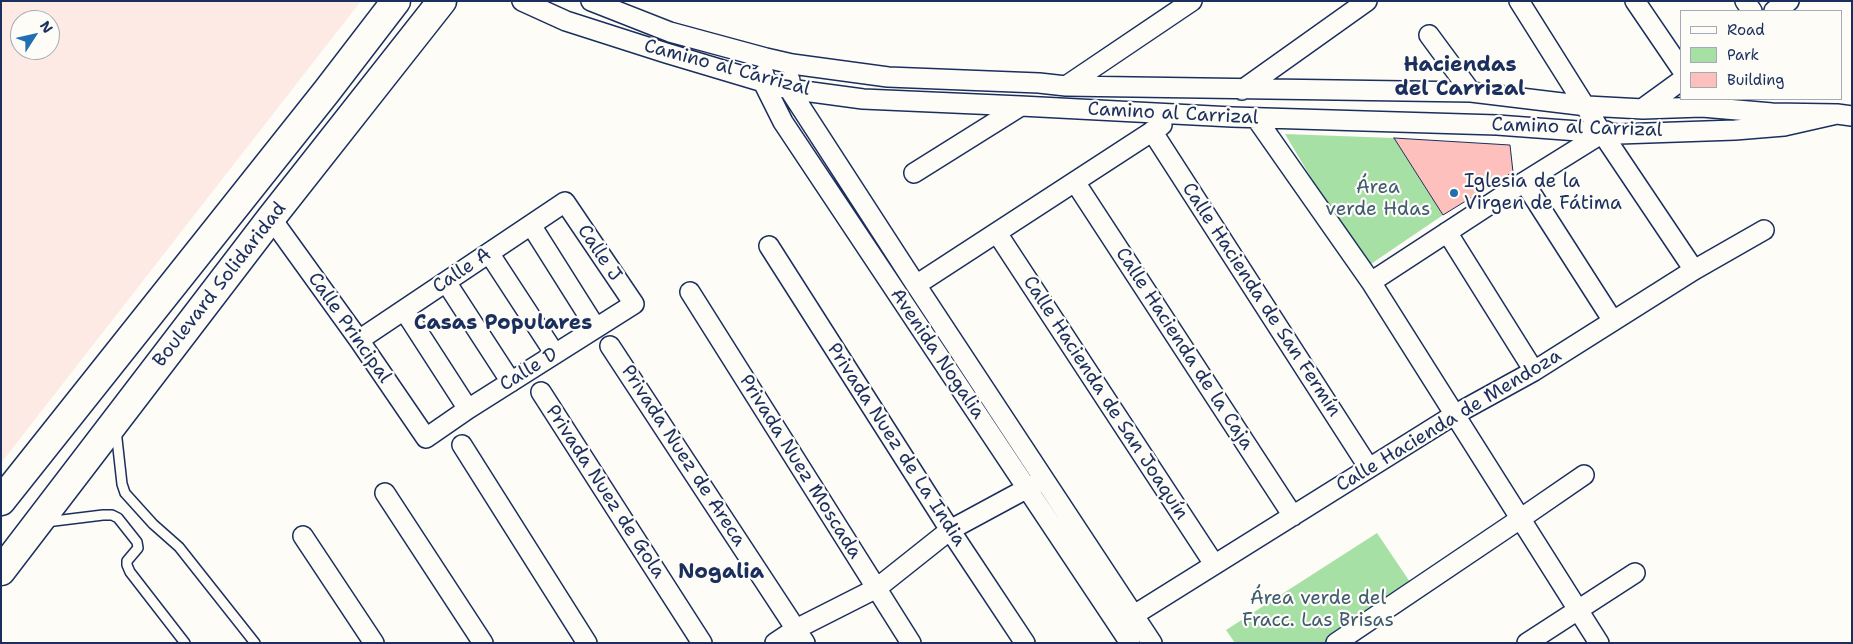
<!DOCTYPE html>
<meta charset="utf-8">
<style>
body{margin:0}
#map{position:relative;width:1853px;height:644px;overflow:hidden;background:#fdfcf7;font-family:"Shantell Sans",sans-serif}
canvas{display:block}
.frame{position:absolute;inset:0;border:2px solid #1b2f5e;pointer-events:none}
.legend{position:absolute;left:1680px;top:10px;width:162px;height:90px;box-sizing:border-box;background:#fdfcf7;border:1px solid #a3aaba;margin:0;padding:6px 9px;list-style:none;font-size:15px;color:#1b2f5e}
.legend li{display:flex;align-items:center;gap:10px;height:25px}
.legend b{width:25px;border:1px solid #a3aaba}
.north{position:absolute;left:10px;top:10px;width:50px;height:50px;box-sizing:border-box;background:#fdfcf7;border:1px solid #a3aaba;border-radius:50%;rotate:55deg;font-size:14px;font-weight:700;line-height:20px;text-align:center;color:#1b2f5e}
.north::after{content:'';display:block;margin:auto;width:18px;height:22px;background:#1f6fb2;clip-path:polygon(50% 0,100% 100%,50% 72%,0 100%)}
</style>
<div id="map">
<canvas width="1853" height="644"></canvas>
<div class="frame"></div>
<ul class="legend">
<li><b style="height:6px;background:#fdfcf7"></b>Road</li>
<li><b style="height:14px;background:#a7e0a5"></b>Park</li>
<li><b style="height:14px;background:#fdc0bc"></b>Building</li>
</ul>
<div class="north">N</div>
</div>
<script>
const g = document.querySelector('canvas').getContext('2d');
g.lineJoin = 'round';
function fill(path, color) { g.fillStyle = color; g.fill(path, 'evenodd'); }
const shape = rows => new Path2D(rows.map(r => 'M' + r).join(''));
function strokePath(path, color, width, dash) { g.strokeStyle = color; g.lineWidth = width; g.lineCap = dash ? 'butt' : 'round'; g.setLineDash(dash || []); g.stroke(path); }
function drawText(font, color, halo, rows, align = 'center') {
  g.font = font + ' "Shantell Sans",sans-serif'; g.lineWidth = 4.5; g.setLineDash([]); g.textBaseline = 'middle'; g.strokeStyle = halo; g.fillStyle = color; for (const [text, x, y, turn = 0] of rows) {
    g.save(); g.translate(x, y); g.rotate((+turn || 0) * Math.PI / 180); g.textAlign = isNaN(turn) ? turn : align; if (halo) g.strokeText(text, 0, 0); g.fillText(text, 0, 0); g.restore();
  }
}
fill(shape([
 [1,1,361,1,1,463],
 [20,20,50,20,50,50,20,50]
]), '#fdeae5');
fill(shape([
 [1285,134,1394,138,1443,215,1365,268],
 [1377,533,1412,585,1327,643,1235,643,1226,630]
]), '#a7e0a5');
const building = shape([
 [1394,138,1510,145,1513,172,1443,215,1394,138]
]);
fill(building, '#fdc0bc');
strokePath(building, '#1b2f5e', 1);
const lane = shape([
 [116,430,122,484,125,493,153,524,179,547,255,643],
 [46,522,103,515,112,515,118,518,137,542,138,548,127,561,127,565,130,572,185,643]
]);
const street = shape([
 [522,1,566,21,666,53,763,82,789,89,863,99,1021,106,1232,117,1497,125,1619,134,1735,130,1784,126,1837,114],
 [591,1,670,32,766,58,792,64,888,77,1039,83,1066,86,1471,92,1587,106,1643,109,1702,107,1772,113,1837,114,1852,116],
 [1519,1,1602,133,1694,270],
 [1635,1,1682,70],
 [1745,1,1752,11],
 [1774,11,1789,1],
 [1429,35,1471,92],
 [764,74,763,82,783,122,1130,643],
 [790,80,789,89,802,109,916,285,1152,643],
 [1066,86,1192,1],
 [1242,90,1367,1],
 [1642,109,1682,80],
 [1256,118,1371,282,1599,643],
 [1152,131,1369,468],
 [914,173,1021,106],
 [1075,182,1293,516],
 [1524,182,1613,321],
 [271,218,359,340,426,438,468,409,634,304,565,202,359,340],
 [531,225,596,328],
 [1447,232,1534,371],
 [997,233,1214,564],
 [769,246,950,530,1025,643],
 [489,253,555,354],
 [446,282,511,382],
 [1371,282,1524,182,1606,131],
 [916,285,1162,125],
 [690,292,911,643],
 [404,310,468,409],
 [610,346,805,643],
 [541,392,702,643],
 [462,445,587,643],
 [385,493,483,643],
 [303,536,374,643],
 [1134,615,1454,415,1534,371,1694,270,1764,230],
 [775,643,796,629,877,588,950,530,1037,483],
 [1336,643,1520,519,1584,475],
 [1527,643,1635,573]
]);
const highway = shape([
 [1,501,327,91,396,1],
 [1,571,271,218,442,1]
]);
strokePath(lane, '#1b2f5e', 12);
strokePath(street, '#1b2f5e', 22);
strokePath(highway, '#1b2f5e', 31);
strokePath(lane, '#fdfcf7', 9);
strokePath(street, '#fdfcf7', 19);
strokePath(highway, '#fdfcf7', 28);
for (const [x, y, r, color] of [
 [1454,193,5,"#1f6fb2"]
]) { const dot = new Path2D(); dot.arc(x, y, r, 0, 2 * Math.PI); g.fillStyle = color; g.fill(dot); strokePath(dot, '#fdfcf7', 2); }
drawText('19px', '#1b2f5e', '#fdfcf7', [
 ["Camino al Carrizal",727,68,15],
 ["Camino al Carrizal",1173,114,3],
 ["Camino al Carrizal",1577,128,2],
 ["Calle J",599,253,56],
 ["Calle A",462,271,-34],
 ["Boulevard Solidaridad",220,285,-52],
 ["Calle Hacienda de San Fermín",1261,300,57],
 ["Calle Principal",349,328,55],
 ["Calle Hacienda de la Caja",1184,349,57],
 ["Avenida Nogalia",937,354,56],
 ["Calle D",529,370,-32],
 ["Calle Hacienda de San Joaquín",1105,398,57],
 ["Calle Hacienda de Mendoza",1449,421,-31],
 ["Privada Nuez de La India",896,445,57],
 ["Privada Nuez de Areca",683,456,57],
 ["Privada Nuez Moscada",800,467,58],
 ["Privada Nuez de Gola",605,492,57]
]);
drawText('19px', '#1b2f5e', '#fdfcf7', [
 ["Iglesia de la",1464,182],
 ["Virgen de Fátima",1464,204]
], 'left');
drawText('19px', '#3e5b70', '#fdfcf7', [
 ["Área",1378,188],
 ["verde Hdas",1378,210],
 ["Área verde del",1318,599],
 ["Fracc. Las Brisas",1318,621]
]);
drawText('bold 21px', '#1b2f5e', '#fdfcf7', [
 ["Haciendas",1460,66],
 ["del Carrizal",1460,90],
 ["Casas Populares",503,324],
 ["Nogalia",721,573]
]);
</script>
